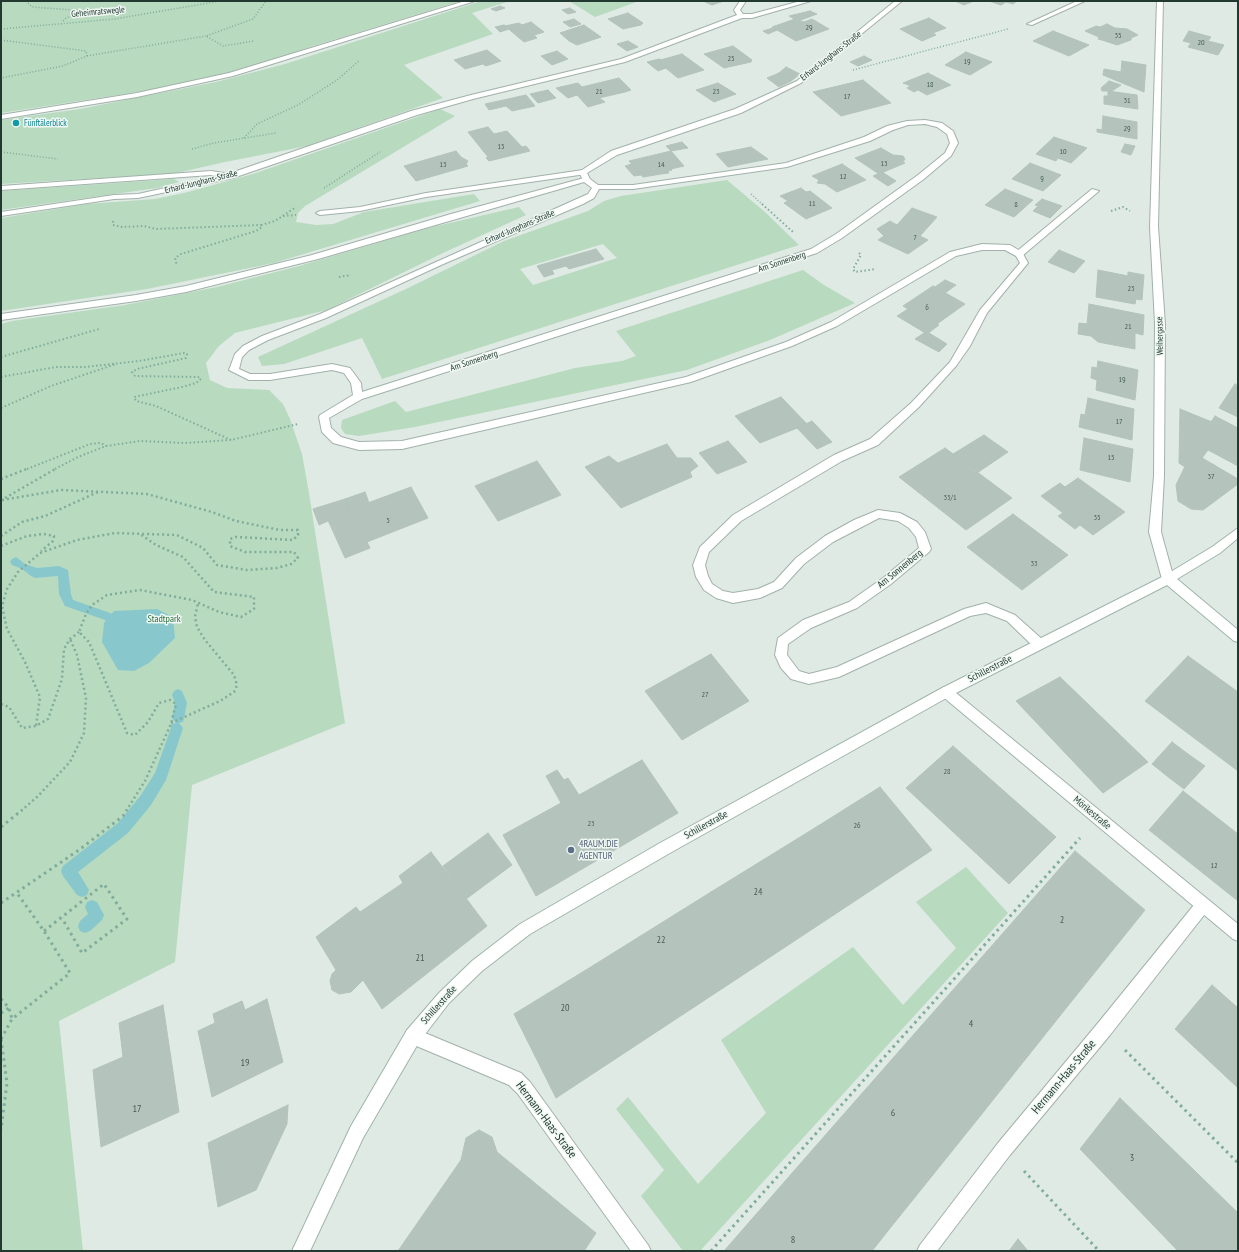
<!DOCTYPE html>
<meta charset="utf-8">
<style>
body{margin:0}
#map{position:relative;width:1239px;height:1252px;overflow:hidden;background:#dfeae4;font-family:"PT Sans Narrow",sans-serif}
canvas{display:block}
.frame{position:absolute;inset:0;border:2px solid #213931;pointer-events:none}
</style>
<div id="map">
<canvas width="1239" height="1252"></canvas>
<div class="frame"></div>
</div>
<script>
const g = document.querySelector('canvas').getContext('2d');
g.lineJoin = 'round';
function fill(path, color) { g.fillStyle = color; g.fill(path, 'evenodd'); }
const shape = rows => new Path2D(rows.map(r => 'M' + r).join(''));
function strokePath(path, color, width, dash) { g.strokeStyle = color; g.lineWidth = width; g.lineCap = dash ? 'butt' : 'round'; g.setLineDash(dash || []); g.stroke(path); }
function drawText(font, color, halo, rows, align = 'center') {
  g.font = font + ' "PT Sans Narrow",sans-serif'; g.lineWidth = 3; g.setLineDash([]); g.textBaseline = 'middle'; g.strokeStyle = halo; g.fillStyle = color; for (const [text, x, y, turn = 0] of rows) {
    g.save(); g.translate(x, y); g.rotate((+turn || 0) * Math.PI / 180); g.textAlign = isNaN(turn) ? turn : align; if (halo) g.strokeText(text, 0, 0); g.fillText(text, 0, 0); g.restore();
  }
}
fill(shape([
 [1,1,461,1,313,46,258,65,211,78,144,91,1,113],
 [481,1,510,1,472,13,493,34,404,65,443,98,307,146,225,162,172,174,1,184,1,120,80,109,216,82,285,64],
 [569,1,639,1,595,17],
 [440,109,455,116,305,206,298,213,296,222,316,225,333,224,364,212,474,194,480,201,274,263,147,289,1,311,1,218,87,204,155,199,184,193,253,174],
 [174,179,179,182,157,188,1,210,1,191],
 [727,180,765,212,799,245,382,379,362,338,284,364,262,366,258,357,406,289,504,241,588,211,604,201,621,196],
 [603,244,617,258,533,285,520,269],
 [519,207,526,215,443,253,327,310,235,333,219,346,206,363,210,380,227,388,269,390,283,404,290,419,302,454,309,493,345,723,192,785,175,962,59,1021,83,1251,1,1251,1,324,12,321,125,305,217,287,299,266,428,228],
 [803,270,824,285,855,303,770,340,687,370,415,427,359,436,345,434,341,428,342,420,395,401,406,412,575,368,622,361,636,356,616,331],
 [966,867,1008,913,700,1251,683,1251,641,1196,664,1170,616,1109,628,1097,698,1184,766,1113,721,1040,853,947,903,1005,956,948,916,902]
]), '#b8dabf');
fill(shape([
 [157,609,173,617,175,638,149,663,134,671,118,670,102,642,104,623,114,611]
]), '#88c8cd');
fill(shape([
 [16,557,25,564,37,568,59,566,68,570,71,594,73,600,113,614,125,623,127,627,125,631,121,632,117,631,105,620,65,606,59,594,58,576,35,578,31,576,22,569,12,565,10,562,12,559,16,557],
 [178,689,182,691,187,703,184,718,183,722,179,723,183,728,166,780,151,805,128,833,78,872,89,890,87,895,82,897,77,895,63,876,61,871,63,866,118,823,141,795,155,773,171,728,172,724,176,723,172,718,175,703,172,695,174,691,178,689],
 [92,900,97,902,104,915,102,920,90,931,85,933,80,931,78,926,80,921,88,914,85,907,87,902,92,900]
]), '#88c8cd');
const building = shape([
 [703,1,724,1,712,5,703,1],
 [955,1,974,1,964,5,955,1],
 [989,1,1017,1,1013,4,1006,2,1001,5,989,1],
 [500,6,505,8,496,11,491,9,500,6],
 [570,8,576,12,568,14,562,10,570,8],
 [810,11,817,14,798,21,789,16,810,11],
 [628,13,643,23,641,25,623,29,608,19,628,13],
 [929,18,946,28,933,33,936,35,922,41,900,29,929,18],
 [574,19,581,24,570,27,563,22,574,19],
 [795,19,804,22,812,19,829,29,796,41,772,27,795,19],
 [531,22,544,32,534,35,537,38,524,42,505,26,519,23,522,25,531,22],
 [1107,24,1115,28,1127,29,1138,35,1131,38,1131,40,1117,45,1102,40,1098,39,1099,37,1085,31,1096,26,1100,27,1107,24],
 [504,25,509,29,500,32,495,27,504,25],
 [584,25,601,37,577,45,569,41,560,33,584,25],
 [773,28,777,30,768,34,763,31,773,28],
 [1053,31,1089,45,1069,56,1033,41,1053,31],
 [1189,31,1211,37,1208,41,1224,45,1218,55,1188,47,1191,43,1183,41,1189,31],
 [628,41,638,47,627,51,617,44,628,41],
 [733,46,752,60,751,62,724,68,704,54,733,46],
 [487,50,501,61,486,66,483,64,465,69,454,60,487,50],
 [557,51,568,59,552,65,541,56,557,51],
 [966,52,992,62,970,75,945,65,966,52],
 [682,54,704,70,678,78,657,61,682,54],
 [864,56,872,60,858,66,850,62,864,56],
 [659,59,661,60,657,61,666,68,658,71,647,62,659,59],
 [1122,61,1146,65,1144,92,1103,75,1104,69,1121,72,1122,61],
 [786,67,800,74,791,81,779,73,786,67],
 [779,73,791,81,779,87,767,78,779,73],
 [928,73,951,85,927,95,918,90,914,92,907,88,911,86,903,83,928,73],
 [619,78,626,85,620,87,625,92,599,98,605,102,588,107,577,95,568,98,556,88,578,83,582,87,619,78],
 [863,80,891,103,841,116,813,92,863,80],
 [1109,81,1121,85,1112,91,1102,91,1101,88,1109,81],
 [718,83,736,94,714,102,696,90,718,83],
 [626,85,631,90,625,92,620,87,626,85],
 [548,90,556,98,538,103,530,94,548,90],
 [1108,91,1137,95,1138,109,1104,104,1104,96,1108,96,1108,91],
 [526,95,535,106,512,111,506,106,489,110,485,104,526,95],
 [1103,116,1137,122,1137,139,1097,132,1097,129,1102,130,1103,116],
 [488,127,494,134,507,131,522,147,526,146,530,151,489,161,486,158,488,157,468,132,488,127],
 [1054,137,1087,148,1071,163,1058,158,1056,161,1036,154,1054,137],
 [682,142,688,148,671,151,666,146,682,142],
 [1125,144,1135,146,1131,155,1121,152,1125,144],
 [751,147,768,159,728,167,716,154,751,147],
 [881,148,893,155,903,156,905,159,903,162,905,163,879,174,855,158,881,148],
 [456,151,461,157,468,161,466,164,468,166,416,181,404,166,456,151],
 [671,151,684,166,671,169,672,170,668,171,669,173,661,174,643,177,629,161,671,151],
 [1030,163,1061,175,1043,191,1012,179,1030,163],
 [632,164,641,175,634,176,625,166,632,164],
 [842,164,866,180,837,192,825,184,817,183,819,180,812,176,842,164],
 [882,172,896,181,888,186,873,176,882,172],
 [801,188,806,192,810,191,832,208,806,219,784,203,788,201,780,196,801,188],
 [1005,189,1033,200,1014,217,985,205,1005,189],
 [1042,199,1062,206,1050,218,1033,211,1038,206,1035,205,1042,199],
 [912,208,937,217,920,236,928,240,908,254,878,240,884,236,877,229,890,221,897,225,912,208],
 [596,249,604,259,569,269,566,266,552,270,554,274,544,277,537,266,596,249],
 [1059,250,1085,261,1074,273,1048,262,1059,250],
 [1098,270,1128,276,1128,272,1144,275,1142,300,1136,299,1135,304,1096,297,1098,270],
 [945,280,956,285,945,293,935,287,945,280],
 [933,286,965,304,937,324,939,325,927,334,897,316,908,309,903,306,933,286],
 [1089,304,1144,315,1143,335,1135,333,1135,349,1098,342,1091,336,1078,334,1079,323,1087,324,1089,304],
 [924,333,927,334,929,333,947,344,939,352,915,339,924,333],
 [1098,361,1138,370,1135,400,1096,390,1097,380,1091,378,1092,367,1097,368,1098,361],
 [1235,384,1238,386,1238,417,1219,408,1235,384],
 [781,397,807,424,760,443,735,416,781,397],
 [1088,398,1134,409,1132,440,1079,427,1081,414,1085,415,1088,398],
 [1180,409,1212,422,1197,444,1208,450,1202,458,1192,452,1185,467,1179,463,1180,409],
 [1215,416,1238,428,1238,466,1197,444,1215,416],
 [812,421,832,442,817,449,797,428,812,421],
 [984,435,1008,452,977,473,953,454,984,435],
 [1084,438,1133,449,1130,482,1080,470,1084,438],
 [728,441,747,462,717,474,699,453,728,441],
 [667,444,677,458,691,458,698,466,690,472,692,477,621,508,585,467,609,456,618,463,667,444],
 [945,448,1012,498,966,530,899,477,945,448],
 [1192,452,1238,479,1238,484,1203,510,1191,509,1178,501,1176,485,1192,452],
 [537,461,561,495,498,521,475,486,537,461],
 [1078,478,1125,512,1093,535,1080,525,1075,529,1058,516,1063,513,1041,496,1060,483,1065,487,1078,478],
 [411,487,428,518,367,542,370,548,345,558,327,518,411,487],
 [365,492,369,503,349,510,345,499,365,492],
 [345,499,349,510,327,518,328,521,319,525,313,509,345,499],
 [1013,514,1068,555,1022,590,967,547,1013,514],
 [711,654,749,701,682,740,645,691,711,654],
 [1188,656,1238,692,1238,771,1145,701,1188,656],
 [1060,677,1148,762,1103,793,1016,701,1060,677],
 [1172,742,1188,754,1167,776,1152,764,1172,742],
 [953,746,1056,837,1009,884,906,788,953,746],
 [1188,754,1205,766,1184,789,1167,776,1188,754],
 [642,760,678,813,536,896,503,835,561,803,546,776,557,770,564,780,568,778,579,795,642,760],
 [880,787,932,850,867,893,818,826,880,787],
 [1183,791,1238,834,1238,901,1149,830,1183,791],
 [818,826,867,893,758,965,711,892,818,826],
 [488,833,512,865,466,899,443,866,488,833],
 [1075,851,1145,910,1067,1007,996,941,1075,851],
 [431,852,487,926,382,1009,363,980,351,992,339,994,332,990,330,981,332,974,336,970,316,937,356,907,360,912,403,883,399,876,431,852],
 [711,892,758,965,638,1044,594,965,711,892],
 [996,941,1067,1007,981,1115,908,1041,996,941],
 [594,965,638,1044,556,1098,514,1014,594,965],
 [1212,985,1238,1008,1238,1088,1175,1029,1212,985],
 [267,999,283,1062,212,1097,198,1031,215,1023,213,1014,242,1001,245,1010,267,999],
 [163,1005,179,1112,101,1147,93,1070,123,1057,119,1023,163,1005],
 [908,1041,981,1115,887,1232,814,1148,908,1041],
 [1120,1098,1238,1213,1238,1251,1178,1251,1080,1149,1120,1098],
 [288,1105,287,1124,256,1190,218,1207,208,1143,288,1105],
 [479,1130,492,1137,497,1152,596,1233,584,1251,398,1251,461,1160,466,1138,479,1130],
 [814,1148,887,1232,872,1251,724,1251,814,1148],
 [1018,1239,1028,1251,1009,1251,1018,1239]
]);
fill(building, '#b4c4bd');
strokePath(building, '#b2c3bb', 1);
const lane = shape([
 [465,1,475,1,233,76,137,97,1,119,1,115,137,93,229,73,465,1],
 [1077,1,1085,1,1032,25,1027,24,1077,1],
 [583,170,587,172,586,174,426,197,360,211,320,215,316,213,320,211,360,207,426,193,583,170],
 [211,171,230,174,234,176,230,178,211,175,1,190,1,186,211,171],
 [584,178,591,180,318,259,186,292,136,301,1,320,1,314,136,295,186,286,312,255,451,214,584,178],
 [1092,189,1099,191,1022,256,1016,256,1016,252,1092,189],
 [1203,898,1208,900,1210,905,1208,910,1110,1035,1010,1155,937,1251,917,1251,920,1245,998,1143,1098,1023,1198,900,1203,898],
 [413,1028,521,1073,530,1082,648,1245,651,1251,631,1251,518,1094,509,1085,407,1042,405,1036,407,1030,413,1028]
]);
const street = shape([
 [740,1,746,1,740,10,743,14,752,14,801,1,811,1,752,18,742,18,625,62,473,99,417,115,233,178,138,198,114,199,1,216,1,212,114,195,138,194,228,174,411,111,471,95,621,59,737,15,734,10,740,1],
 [895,1,902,1,801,83,741,113,617,155,587,173,590,179,598,185,633,185,786,163,864,137,887,126,907,121,925,120,942,123,953,131,958,143,951,156,924,179,842,238,817,253,362,399,329,418,331,428,341,437,359,442,402,441,686,377,786,342,831,322,950,252,982,244,1010,245,1022,252,1028,263,987,313,970,346,956,366,919,407,878,445,842,461,741,521,709,552,705,565,708,576,712,584,723,591,733,593,758,589,774,582,796,558,825,536,854,520,878,510,900,513,917,522,925,532,931,549,929,552,891,584,857,608,811,628,788,644,787,655,799,671,809,674,837,667,964,609,986,603,1015,615,1043,640,1045,644,1043,648,1039,649,1035,648,1007,621,986,613,970,616,839,677,809,684,791,679,781,668,775,655,778,638,803,620,849,602,883,578,919,548,916,537,909,528,898,521,879,518,833,542,804,564,782,588,760,598,733,603,716,598,704,590,696,577,693,565,700,547,733,515,834,455,870,439,911,403,950,362,980,310,1020,263,1016,256,1005,250,982,250,956,256,837,326,792,346,691,382,402,449,359,450,333,443,322,432,319,417,320,415,353,395,351,383,344,373,332,370,270,380,249,380,229,370,235,354,243,346,262,336,320,314,588,194,592,188,584,182,579,172,611,151,735,109,797,81,895,1],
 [925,124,937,127,947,134,950,143,945,153,918,175,836,234,811,249,362,392,361,383,350,368,332,364,270,374,250,374,239,369,242,357,249,350,268,340,326,318,441,265,583,204,594,198,599,189,633,189,787,167,870,141,893,130,908,125,925,124],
 [1157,1,1163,1,1158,227,1165,324,1164,476,1161,532,1174,579,1172,582,1168,584,1164,582,1162,579,1149,532,1154,476,1155,324,1150,227,1157,1],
 [946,687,950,688,1238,924,1238,941,1233,939,942,696,940,692,942,688,946,687]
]);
const secondary = shape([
 [1238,528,1238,538,1220,553,1177,579,1238,630,1238,642,1234,641,1167,585,950,696,670,853,530,934,482,971,449,1003,419,1042,363,1138,310,1251,292,1251,351,1126,407,1030,439,993,472,961,520,924,660,843,942,688,1164,576,1212,547,1238,528]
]);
strokePath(lane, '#a2b1ab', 2);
strokePath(street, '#a2b1ab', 2);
strokePath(secondary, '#9fb5ab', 2);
strokePath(shape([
 [26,1,32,7,86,11,66,18,62,22],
 [1,29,115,19,220,1],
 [1,40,86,51,87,56,63,66,1,78],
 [253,41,223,46,206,36,253,19,266,1],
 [87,56,206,36],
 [853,70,1008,29],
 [244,138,257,124,298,105,337,80,360,60],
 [192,149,214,143,276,133],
 [1,152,58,159],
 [324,188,380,152],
 [751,194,763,205]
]), '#80ac9b', 1.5, [1, 2]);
strokePath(shape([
 [762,204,793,232],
 [1111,211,1123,207,1130,211],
 [283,216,296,215],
 [113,221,113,225,122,227,144,226,156,229,261,225,262,227,256,231,181,254,175,258,177,266],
 [261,225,275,221,296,207],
 [859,253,861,255,853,269,855,272,876,269],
 [339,277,351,275],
 [1,357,99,329],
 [1,377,56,367,85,367,139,361,184,353,187,354,186,358,137,369,132,372,135,376,198,377,201,379,196,383,182,387,134,397,136,401,156,406,231,440],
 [1,408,51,386,116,364],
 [27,469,90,444,101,443,106,446],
 [55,469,78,457,106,446,140,441,185,443,231,440,298,424]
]), '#80ac9b', 2, [1.5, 2.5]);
strokePath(shape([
 [1,479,29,468],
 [5,498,57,468],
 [2,500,61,490,147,494,212,512,236,521,280,530,298,530,298,535,293,540,236,537,230,539,230,546,245,552,294,552,298,558,291,564,277,568,247,570,217,565,203,548,177,535,115,533,77,540,40,553,18,572,7,589,2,606,7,629,25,662,40,697,36,726],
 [1,536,22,522,45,516,98,492],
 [1,546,27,536,44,534,54,536,53,541,41,551],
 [1,704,9,707,22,728,36,726,48,719,62,679,64,649,70,639,79,632],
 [171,723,220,701,234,692,237,685,234,675,205,640,197,627,195,617,198,603],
 [21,811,37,797,70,762,84,733,86,698,77,655,70,639],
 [126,811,145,781,171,724,176,704,170,700,159,703,148,722,135,735,127,733,89,642,79,632,86,614,92,605,107,595,140,590,192,600,219,612,241,617,254,609,254,597,214,592,183,557,156,545,140,534]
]), '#80ac9b', 2.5, [2, 3]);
strokePath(shape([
 [1,827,22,810],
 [1,903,79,850,123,816,127,810],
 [44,931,104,884,127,919,82,953,62,918],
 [1,999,9,1008,12,1019],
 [1,1013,9,1008],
 [1,1039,12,1019,70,973,44,931,17,893],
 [1,1039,7,1083,1,1130],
 [1125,1050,1238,1163],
 [1024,1171,1099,1251],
 [711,1251,1080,838]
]), '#80ac9b', 3, [2.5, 4]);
fill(lane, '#fff');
fill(street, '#fff');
fill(secondary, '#fff');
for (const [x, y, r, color] of [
 [16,123,4,"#0f9aa8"],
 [571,850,4,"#5c6f8a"]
]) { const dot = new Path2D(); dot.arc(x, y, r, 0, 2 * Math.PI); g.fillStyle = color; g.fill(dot); strokePath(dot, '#eff7f2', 1.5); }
drawText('8px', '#465c54', null, [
 ["29",809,28],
 ["35",1118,36],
 ["20",1201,43],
 ["25",731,59],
 ["19",967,62],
 ["18",930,85],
 ["21",599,92],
 ["23",716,92],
 ["17",847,97],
 ["31",1127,101],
 ["29",1127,129],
 ["15",501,147],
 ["10",1063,152],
 ["13",884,164],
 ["13",443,165],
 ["14",661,165],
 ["12",843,177],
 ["9",1042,179],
 ["11",812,204],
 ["8",1016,205],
 ["7",915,238],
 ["23",1131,289],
 ["6",927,308],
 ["21",1128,327],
 ["19",1122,380],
 ["17",1119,422],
 ["15",1111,458],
 ["37",1211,477],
 ["33/1",950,498],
 ["35",1097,518],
 ["5",388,521],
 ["33",1034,564],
 ["27",705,695],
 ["28",947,772],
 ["23",591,824],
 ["26",857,826],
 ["12",1214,866]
]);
drawText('9px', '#213931', '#eff7f2', [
 ["Geheimratswegle",98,12,-5],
 ["Erhard-Junghans-Straße",831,56,-38],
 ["Erhard-Junghans-Straße",201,182,-14],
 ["Erhard-Junghans-Straße",520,227,-23],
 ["Am Sonnenberg",782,262,-18],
 ["Weihergasse",1160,336,-91],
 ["Am Sonnenberg",474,361,-18]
]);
drawText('9px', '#0d838f', '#eff7f2', [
 ["Fünftälerblick",24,123]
], 'left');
drawText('10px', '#213931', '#eff7f2', [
 ["Am Sonnenberg",900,569,-39],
 ["Schillerstraße",990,669,-27],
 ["Mörikestraße",1092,813,40],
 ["Schillerstraße",706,825,-29],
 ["Schillerstraße",439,1005,-48]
]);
drawText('10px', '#2d6e41', '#eff7f2', [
 ["Stadtpark",164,619]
]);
drawText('10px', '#4e5e75', '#eff7f2', [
 ["4RAUM.DIE",579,844],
 ["AGENTUR",579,856]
], 'left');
drawText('10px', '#465c54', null, [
 ["24",758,892],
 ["2",1062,920],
 ["22",661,940],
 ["21",420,958],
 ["20",565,1008],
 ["4",971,1024],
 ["19",245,1063],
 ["17",137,1109],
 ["6",893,1113],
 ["3",1132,1158],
 ["8",793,1240]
]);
drawText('12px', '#213931', '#eff7f2', [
 ["Hermann-Haas-Straße",1064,1077,-50],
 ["Hermann-Haas-Straße",546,1120,53]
]);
</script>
